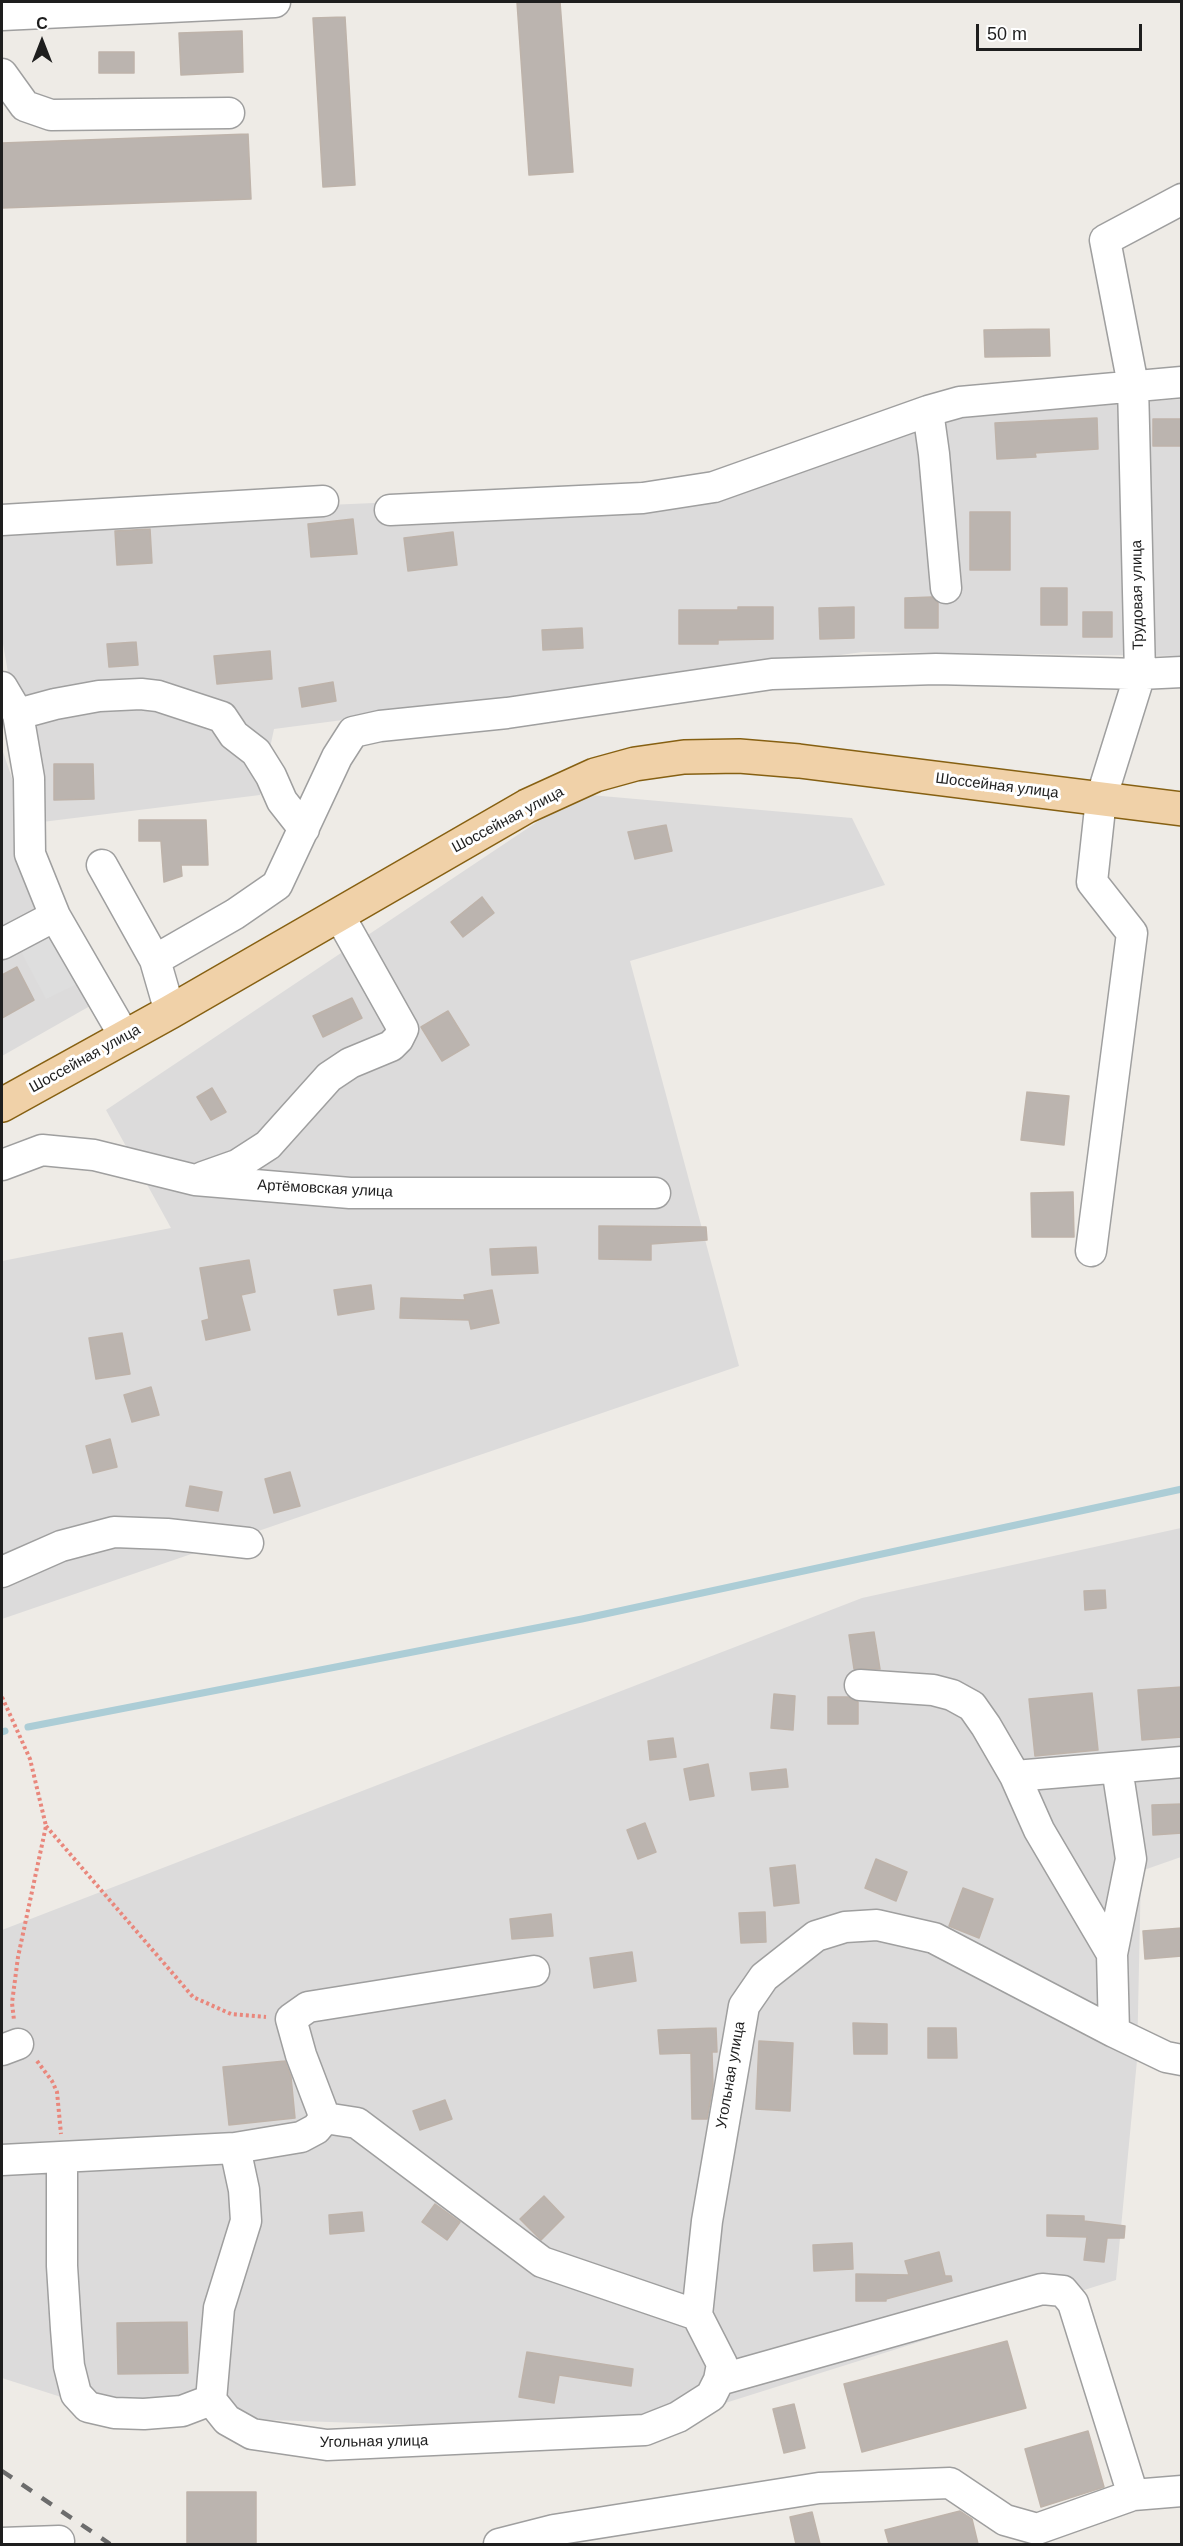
<!DOCTYPE html>
<meta charset="utf-8">
<style>
body{margin:0}
#map{position:relative;width:1183px;height:2546px;overflow:hidden;background:#eeebe6;font-family:Arial,sans-serif}
canvas{display:block}
.frame{position:absolute;inset:0;border:3px solid #1e1e1e;pointer-events:none}
.north{position:absolute;left:12px;top:12px;width:60px;height:60px;-webkit-text-stroke:4px #fff;paint-order:stroke;rotate:0deg;font-size:16px;font-weight:700;line-height:24px;text-align:center;color:#1e1e1e}
.north::after{content:'';display:block;margin:auto;width:21px;height:27px;background:#1e1e1e;clip-path:polygon(50% 0,100% 100%,50% 72%,0 100%)}
.scale{position:absolute;left:976px;top:24px;width:166px;height:27px;box-sizing:border-box;border:3px solid #1e1e1e;border-top:0;padding-left:8px;font-size:18px;line-height:21px;white-space:nowrap;color:#1e1e1e;-webkit-text-stroke:4px #fff;paint-order:stroke}
</style>
<div id="map">
<canvas width="1183" height="2546"></canvas>
<div class="frame"></div>
<div class="north">С</div>
<div class="scale">50 m</div>
</div>
<script>
const g = document.querySelector('canvas').getContext('2d');
g.lineJoin = 'round';
function fill(path, color) { g.fillStyle = color; g.fill(path, 'evenodd'); }
const shape = rows => new Path2D(rows.map(r => 'M' + r).join(''));
function strokePath(path, color, width, dash) { g.strokeStyle = color; g.lineWidth = width; g.lineCap = dash ? 'butt' : 'round'; g.setLineDash(dash || []); g.stroke(path); }
function drawText(font, color, halo, rows, align = 'center') {
  g.font = font + ' Arial,sans-serif'; g.lineWidth = 6; g.setLineDash([]); g.textBaseline = 'middle'; g.strokeStyle = halo; g.fillStyle = color; for (const [text, x, y, turn = 0] of rows) {
    g.save(); g.translate(x, y); g.rotate((+turn || 0) * Math.PI / 180); g.textAlign = isNaN(turn) ? turn : align; if (halo) g.strokeText(text, 0, 0); g.fillText(text, 0, 0); g.restore();
  }
}
fill(shape([
 [1181,399,1181,656,863,652,274,729,260,795,34,823,2,638,2,519,723,488,958,416],
 [2,749,90,1006,2,1056],
 [579,794,852,818,885,885,630,961,739,1366,2,1619,2,1261,171,1228,106,1110],
 [1181,1528,1181,1857,1141,1871,1137,2060,1116,2280,633,2432,117,2415,2,2378,2,1930,862,1598]
]), '#dcdbdb');
fill(shape([
 [55,930,83,981,46,999,19,948]
]), '#dedede');
strokePath(shape([
 [28,1727,582,1619,1182,1489],
 [2,1732,5,1731]
]), '#accdd6', 7);
const building = shape([
 [517,2,560,2,573,172,529,175,517,2],
 [345,17,355,185,323,187,313,18,345,17],
 [242,31,243,72,181,75,179,33,242,31],
 [99,52,134,52,134,73,99,73,99,52],
 [248,134,251,199,2,208,2,143,248,134],
 [1049,329,1050,356,985,357,984,330,1049,329],
 [1097,418,1098,449,1035,453,1036,457,997,459,995,423,1097,418],
 [1153,419,1182,419,1182,446,1153,446,1153,419],
 [970,512,1010,512,1010,570,970,570,970,512],
 [353,519,357,554,311,557,308,524,353,519],
 [150,529,152,563,117,565,115,531,150,529],
 [453,532,457,565,408,571,404,538,453,532],
 [1041,588,1067,588,1067,625,1041,625,1041,588],
 [932,597,938,603,938,628,905,628,905,598,932,597],
 [738,607,773,607,773,639,718,640,718,644,679,644,679,610,738,610,738,607],
 [854,607,854,638,820,639,819,608,854,607],
 [1083,612,1112,612,1112,637,1083,637,1083,612],
 [582,628,583,648,543,650,542,630,582,628],
 [136,642,138,665,109,667,107,644,136,642],
 [270,651,272,679,217,684,214,656,270,651],
 [333,682,336,701,302,707,299,688,333,682],
 [54,764,93,764,94,799,54,800,54,764],
 [139,820,206,820,208,865,181,865,182,876,164,882,161,841,139,841,139,820],
 [666,825,672,851,635,859,628,832,666,825],
 [482,897,494,913,463,937,451,922,482,897],
 [17,967,34,1000,2,1018,2,975,17,967],
 [352,998,362,1018,323,1037,313,1016,352,998],
 [448,1011,469,1045,442,1061,421,1027,448,1011],
 [212,1088,226,1112,211,1120,197,1097,212,1088],
 [1027,1092,1069,1096,1064,1145,1021,1140,1027,1092],
 [1073,1192,1074,1237,1032,1237,1031,1193,1073,1192],
 [599,1226,706,1227,707,1240,651,1244,651,1260,599,1259,599,1226],
 [536,1247,538,1273,492,1275,490,1249,536,1247],
 [249,1260,255,1292,241,1295,250,1330,206,1340,202,1321,209,1319,200,1268,249,1260],
 [371,1285,374,1309,338,1315,334,1290,371,1285],
 [492,1290,499,1323,471,1329,469,1320,400,1318,401,1298,465,1300,464,1295,492,1290],
 [122,1333,130,1374,96,1379,89,1338,122,1333],
 [151,1387,159,1415,132,1422,124,1395,151,1387],
 [110,1439,117,1467,93,1473,86,1446,110,1439],
 [290,1472,300,1506,274,1513,265,1479,290,1472],
 [190,1486,222,1492,218,1511,186,1506,190,1486],
 [1105,1590,1106,1608,1085,1610,1084,1591,1105,1590],
 [874,1632,880,1669,854,1669,849,1635,874,1632],
 [1182,1687,1182,1737,1142,1740,1138,1690,1182,1687],
 [1092,1693,1098,1750,1035,1756,1029,1699,1092,1693],
 [774,1694,795,1696,793,1730,771,1728,774,1694],
 [828,1697,848,1697,858,1702,858,1724,828,1724,828,1697],
 [673,1738,676,1757,650,1760,648,1741,673,1738],
 [708,1764,714,1796,690,1800,684,1769,708,1764],
 [786,1769,788,1787,752,1790,750,1773,786,1769],
 [1182,1804,1182,1833,1153,1835,1152,1805,1182,1804],
 [645,1823,656,1852,638,1859,627,1830,645,1823],
 [876,1859,907,1872,896,1901,865,1888,876,1859],
 [795,1865,799,1903,774,1906,770,1868,795,1865],
 [963,1888,993,1899,979,1938,949,1926,963,1888],
 [765,1912,766,1942,741,1943,739,1913,765,1912],
 [551,1914,553,1936,512,1939,510,1919,551,1914],
 [1182,1928,1182,1956,1145,1959,1143,1931,1182,1928],
 [632,1952,636,1981,594,1988,590,1958,632,1952],
 [853,2023,887,2024,887,2054,854,2054,853,2023],
 [716,2028,717,2052,712,2052,713,2085,707,2119,692,2119,691,2053,660,2054,658,2030,716,2028],
 [928,2028,956,2028,957,2058,928,2058,928,2028],
 [759,2041,793,2043,790,2111,756,2109,759,2041],
 [285,2061,291,2077,295,2118,229,2125,223,2067,285,2061],
 [445,2100,452,2119,420,2130,413,2111,445,2100],
 [544,2196,564,2217,541,2240,520,2219,544,2196],
 [435,2204,460,2222,447,2240,422,2222,435,2204],
 [362,2212,364,2231,330,2234,329,2215,362,2212],
 [1047,2215,1084,2216,1084,2221,1125,2226,1124,2238,1107,2238,1104,2262,1084,2260,1087,2237,1047,2236,1047,2215],
 [852,2243,853,2269,814,2271,813,2245,852,2243],
 [939,2252,945,2276,951,2276,952,2281,886,2299,886,2301,856,2301,856,2274,909,2275,905,2261,939,2252],
 [187,2322,188,2373,118,2374,117,2323,187,2322],
 [1007,2341,1026,2408,862,2452,844,2384,1007,2341],
 [527,2352,633,2369,631,2386,559,2375,554,2403,519,2397,527,2352],
 [794,2404,805,2448,784,2453,773,2409,794,2404],
 [1088,2431,1104,2487,1041,2507,1025,2449,1088,2431],
 [187,2492,256,2492,256,2544,187,2544,187,2492],
 [960,2511,972,2519,978,2544,889,2544,885,2530,960,2511],
 [812,2512,820,2544,796,2544,790,2517,812,2512]
]);
fill(building, '#bbb4af');
strokePath(building, '#beb3aa', 1.5);
const minor = shape([
 [2,15,275,2],
 [2,74,25,106,51,115,229,113],
 [928,411,934,454,946,588],
 [390,510,643,498,714,487,928,411,960,402,1182,382],
 [2,520,323,501],
 [2,687,18,714,29,778,30,854,55,916,125,1037],
 [18,714,55,704,99,696,141,694,158,696,222,717,234,735,256,752,271,776,282,801,304,829],
 [102,865,155,960,170,1012],
 [2,944,55,916],
 [155,960,235,914,277,885,337,757,353,732,380,726,507,713,772,674,936,669,1140,674,1182,672],
 [2,1165,42,1150,94,1155,195,1180,350,1193,655,1193],
 [203,1177,237,1165,268,1145,329,1077,350,1063,391,1046,398,1039,403,1029,339,915],
 [1091,1251,1132,933,1092,882,1101,799,1140,674,1133,385,1105,240,1182,199],
 [2,1572,61,1546,114,1532,167,1534,248,1543],
 [860,1685,933,1690,952,1695,972,1706,986,1726,1015,1776,1039,1830,1112,1954,1114,2032],
 [1015,1776,1182,1762],
 [1112,1954,1131,1859,1117,1768],
 [2,2050,18,2044],
 [235,2148,244,2190,246,2221,219,2308,211,2400,227,2420,252,2434,327,2445,645,2430,678,2417,711,2396,719,2380,722,2364,697,2315,542,2262,357,2123,325,2118,301,2055,291,2019,308,2007,534,1971],
 [62,2158,62,2266,66,2329,69,2366,76,2394,88,2407,114,2413,144,2414,182,2411,211,2400],
 [2,2160,235,2148,301,2137,316,2129,325,2118],
 [697,2315,707,2221,744,2006,764,1977,816,1936,845,1927,877,1925,934,1938,1114,2032,1166,2057,1182,2060],
 [719,2380,1042,2289,1063,2291,1073,2303,1133,2495],
 [2,2543,59,2541],
 [499,2544,554,2530,819,2488,950,2483,1005,2520,1037,2529,1133,2495,1182,2491]
]);
const major = shape([
 [2,1105,170,1012,527,806,595,775,635,764,684,757,739,756,799,761,1182,809]
]);
strokePath(minor, '#9f9f9f', 33);
strokePath(major, '#866012', 36);
strokePath(shape([
 [2,1697,30,1759,46,1826,18,1957,12,2003,14,2020],
 [46,1826,193,1997,231,2014,266,2017],
 [37,2061,52,2081,57,2092,61,2134]
]), '#e9877c', 4, [3, 3]);
strokePath(minor, '#fff', 30);
strokePath(major, '#f0d1a8', 33);
strokePath(shape([
 [2,2471,110,2544]
]), '#6c6c6c', 4.5, [12, 12]);
drawText('15px', '#1e1e1e', '#fff', [
 ["Трудовая улица",1138,595,-91],
 ["Шоссейная улица",997,786,7],
 ["Шоссейная улица",508,820,-28],
 ["Шоссейная улица",85,1059,-29],
 ["Артёмовская улица",325,1189,3],
 ["Угольная улица",731,2075,-80],
 ["Угольная улица",374,2442,-1]
]);
</script>
